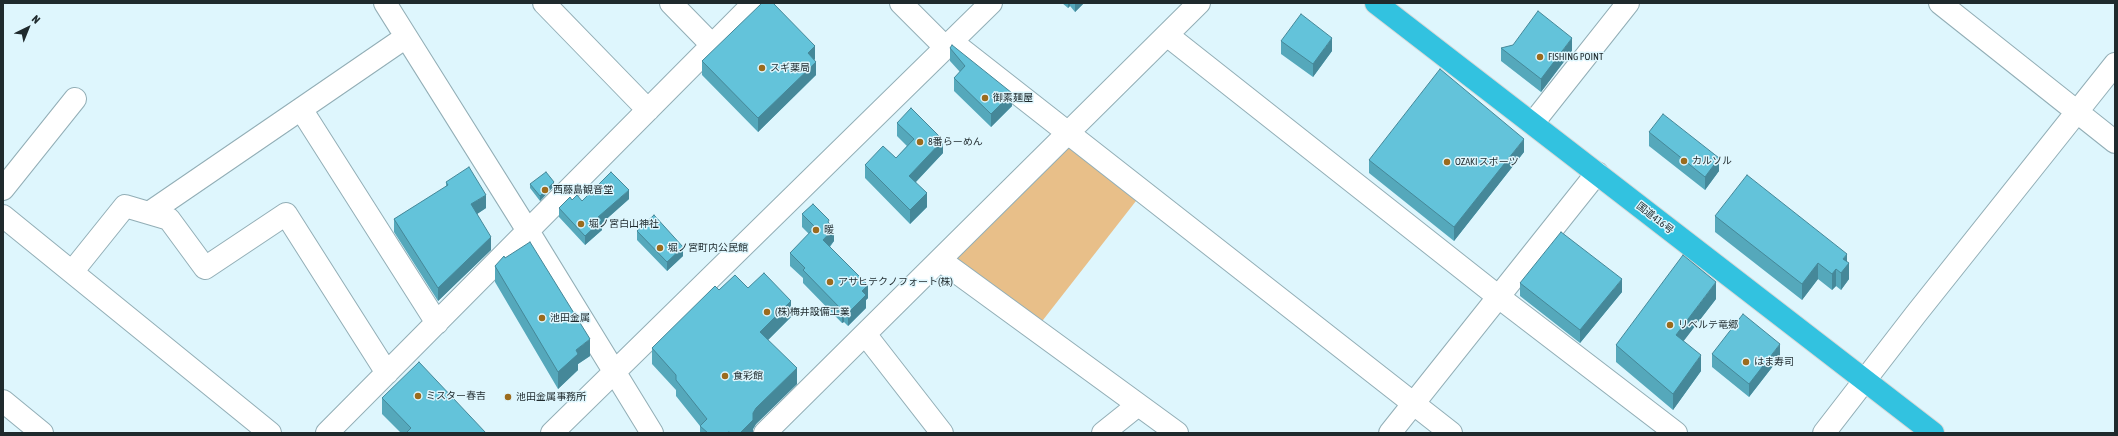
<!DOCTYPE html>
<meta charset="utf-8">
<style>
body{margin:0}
#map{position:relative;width:2118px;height:436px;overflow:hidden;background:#def6fd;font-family:"Asap Condensed",sans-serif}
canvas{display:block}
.frame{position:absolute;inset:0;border:4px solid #1f2a2d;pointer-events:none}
.north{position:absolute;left:8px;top:8px;width:40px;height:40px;-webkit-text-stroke:3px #def6fd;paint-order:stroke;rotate:43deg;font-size:11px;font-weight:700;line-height:16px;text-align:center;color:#1f2a2d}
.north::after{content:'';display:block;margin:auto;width:14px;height:18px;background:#1f2a2d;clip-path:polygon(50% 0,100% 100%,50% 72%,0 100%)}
</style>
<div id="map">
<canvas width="2118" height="436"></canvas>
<div class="frame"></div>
<div class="north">N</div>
</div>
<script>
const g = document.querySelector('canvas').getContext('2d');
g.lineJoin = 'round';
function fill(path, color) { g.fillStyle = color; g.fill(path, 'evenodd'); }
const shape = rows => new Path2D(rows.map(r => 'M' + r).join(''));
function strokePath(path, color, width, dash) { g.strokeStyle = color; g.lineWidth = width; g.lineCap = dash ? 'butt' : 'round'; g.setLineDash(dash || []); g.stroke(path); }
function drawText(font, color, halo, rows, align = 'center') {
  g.font = font + ' "Asap Condensed","Noto Sans JP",sans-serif'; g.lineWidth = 3; g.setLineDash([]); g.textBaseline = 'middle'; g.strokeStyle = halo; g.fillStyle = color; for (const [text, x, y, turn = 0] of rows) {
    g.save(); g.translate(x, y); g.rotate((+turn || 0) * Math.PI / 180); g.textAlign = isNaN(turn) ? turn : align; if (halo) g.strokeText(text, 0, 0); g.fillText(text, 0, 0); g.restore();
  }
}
fill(shape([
 [1068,133,1143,192,1036,329,940,260]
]), '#e8bf89');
const minor = shape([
 [385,3,528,231,652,433],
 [544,3,648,110],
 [671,3,712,45],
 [901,3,946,48],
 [1940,3,2115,142],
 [1167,35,1500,298,1676,433],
 [952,42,1451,433],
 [301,109,406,37],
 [1533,123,1628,3],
 [3,189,75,99],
 [149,213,301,109,437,323],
 [3,216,270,433],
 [940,260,1177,433],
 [72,272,125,206,169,219,205,268,286,214,387,373],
 [865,334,942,433],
 [3,401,42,433],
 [327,433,754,3],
 [552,433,991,3],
 [765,433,1199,3],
 [1103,433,1138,405],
 [1390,433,1597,173],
 [1824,433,1916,314,2115,64]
]);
const highway = shape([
 [1376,3,1933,433]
]);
strokePath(minor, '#92aeb6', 24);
strokePath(highway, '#d7d9d9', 24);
strokePath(minor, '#fff', 22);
strokePath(highway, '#32c2e0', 22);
fill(shape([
 [1062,3,1084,3,1075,12,1070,6,1068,8],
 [1281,41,1332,51,1313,77,1281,54],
 [950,48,1012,106,991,127,954,91,954,78,960,72,950,61],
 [1501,48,1572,51,1541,92,1501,61],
 [815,59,814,60,816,75,758,132,702,75,702,61],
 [897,123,943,153,916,182,927,207,910,224,865,178,865,165,896,158,907,146,897,136],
 [1649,132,1719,171,1705,190,1649,146],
 [1524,152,1454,241,1369,173,1369,160],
 [446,182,486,208,477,214,491,250,438,301,394,232,394,219,446,187],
 [530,184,554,186,540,201,530,188],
 [629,199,602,223,602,230,585,245,559,217,559,208,572,200,582,201],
 [802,214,829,223,834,241,830,247,868,298,866,300,866,308,848,326,844,322,842,323,803,283,803,278,790,266,790,253,809,234,802,227],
 [1715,216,1847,262,1849,279,1841,290,1836,286,1832,290,1818,279,1802,300,1715,232],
 [637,231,683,256,667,271,637,240],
 [505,258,590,356,578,364,578,370,558,389,495,282,495,266],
 [1520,283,1622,292,1580,343,1520,296],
 [748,288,791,317,768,340,797,384,756,424,753,429,753,433,700,433,700,426,676,396,676,390,652,364,652,348,719,290],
 [1716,299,1683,341,1701,371,1673,410,1616,362,1616,345],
 [1712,354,1780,357,1749,397,1712,367],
 [382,398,486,433,401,433,382,414]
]), '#55a8bb');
fill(shape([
 [1068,3,1070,3,1070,6,1068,8],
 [1075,3,1084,3,1075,12],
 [1332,38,1332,51,1313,77,1313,64],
 [1572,38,1572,51,1541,92,1541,79],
 [815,46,815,59,808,66,808,53],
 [816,62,816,75,758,132,758,118],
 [1012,93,1012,106,991,127,991,114],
 [1524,139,1524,152,1454,241,1454,227],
 [943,140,943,153,909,189,909,176],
 [1719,158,1719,171,1705,190,1705,177],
 [554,182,554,186,540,201,540,196],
 [629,190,629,199,602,223,602,230,585,245,585,236,598,217],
 [927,193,927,207,910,224,910,210],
 [486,195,486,208,471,218,471,204],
 [834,228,834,241,823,253,823,240],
 [491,237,491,250,438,301,438,288],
 [683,247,683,256,667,271,667,262],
 [1847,254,1847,265,1849,263,1849,279,1841,290,1841,273,1843,259],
 [1818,263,1818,279,1802,300,1802,284],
 [1836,269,1836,286,1832,290,1832,274],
 [1622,279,1622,292,1580,343,1580,330],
 [1716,282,1716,299,1676,351,1676,335],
 [868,285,868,298,866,300,866,308,848,326,848,313,862,291],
 [791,301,791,317,760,348,760,332],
 [844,309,844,322,842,323,842,310],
 [590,339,590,356,578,364,578,370,558,389,558,372,576,350],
 [1780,344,1780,357,1749,397,1749,384],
 [1701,355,1701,371,1673,410,1673,394],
 [797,368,797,384,756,424,753,429,753,433,740,433,756,408]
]), '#458899');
const building = shape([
 [762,3,773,3,815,46,808,53,816,62,758,118,702,61,762,3],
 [1538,11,1572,38,1541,79,1501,48,1513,45,1538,11],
 [1301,14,1332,38,1313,64,1281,41,1301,14],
 [952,45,1012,93,991,114,954,78,965,66,950,48,952,45],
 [1440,69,1524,139,1454,227,1369,160,1440,69],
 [911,108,943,140,909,176,927,193,910,210,865,165,883,146,896,158,914,139,897,123,911,108],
 [1663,114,1719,158,1705,177,1649,132,1663,114],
 [469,167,486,195,471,204,491,237,438,288,394,219,448,185,446,182,469,167],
 [546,172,554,182,540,196,530,184,546,172],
 [611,172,629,190,598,217,602,220,585,236,559,208,570,197,572,200,577,195,582,201,611,172],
 [1747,175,1847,254,1843,259,1849,263,1841,273,1836,269,1832,274,1818,263,1802,284,1715,216,1747,175],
 [813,204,829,220,828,222,834,228,823,240,868,285,862,291,866,295,848,313,844,309,842,310,803,270,805,268,790,253,815,227,802,214,813,204],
 [654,215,683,247,667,262,637,231,654,215],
 [1561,232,1622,279,1580,330,1520,283,1561,232],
 [530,242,590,339,576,350,578,354,558,372,495,266,504,256,505,258,530,242],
 [1683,255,1716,282,1676,335,1701,355,1673,394,1616,345,1683,255],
 [764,273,791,301,760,332,797,368,756,408,753,413,753,420,740,433,733,433,728,432,727,433,708,433,700,426,707,419,676,380,676,375,652,348,715,286,719,290,735,275,748,288,764,273],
 [1743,314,1780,344,1749,384,1712,354,1743,314],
 [419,362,486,433,406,433,411,428,382,398,419,362]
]);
fill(building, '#63c3da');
strokePath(building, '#458899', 1);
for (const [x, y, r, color] of [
 [1540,57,4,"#9b6b1d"],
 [762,68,4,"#9b6b1d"],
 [985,98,4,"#9b6b1d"],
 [920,142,4,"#9b6b1d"],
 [1684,161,4,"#9b6b1d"],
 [1447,162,4,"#9b6b1d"],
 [545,190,4,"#9b6b1d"],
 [581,224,4,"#9b6b1d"],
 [816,230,4,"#9b6b1d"],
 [660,248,4,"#9b6b1d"],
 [830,282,4,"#9b6b1d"],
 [767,312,4,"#9b6b1d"],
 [542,318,4,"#9b6b1d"],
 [1670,325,4,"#9b6b1d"],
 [1746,362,4,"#9b6b1d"],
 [725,376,4,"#9b6b1d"],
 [418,396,4,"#9b6b1d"],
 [508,397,4,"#9b6b1d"]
]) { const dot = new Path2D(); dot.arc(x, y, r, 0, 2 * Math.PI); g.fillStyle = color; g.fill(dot); strokePath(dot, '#def6fd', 1.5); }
drawText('10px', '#1f2a2d', '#def6fd', [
 ["FISHING POINT",1548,57],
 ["スギ薬局",770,68],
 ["御素麺屋",993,98],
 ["8番らーめん",928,142],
 ["カルソル",1692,161],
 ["OZAKI スポーツ",1455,162],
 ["西藤島観音堂",553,190],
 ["堀ノ宮白山神社",589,224],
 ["暖",824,230],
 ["堀ノ宮町内公民館",668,248],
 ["アサヒテクノフォート(株)",838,282],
 ["(株)梅井設備工業",775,312],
 ["池田金属",550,318],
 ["リベルテ竜郷",1678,325],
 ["はま寿司",1754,362],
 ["食彩館",733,376],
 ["ミスター春吉",426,396],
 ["池田金属事務所",516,397]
], 'left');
drawText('10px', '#1f2a2d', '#def6fd', [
 ["国道416号",1655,218,38]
]);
</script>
